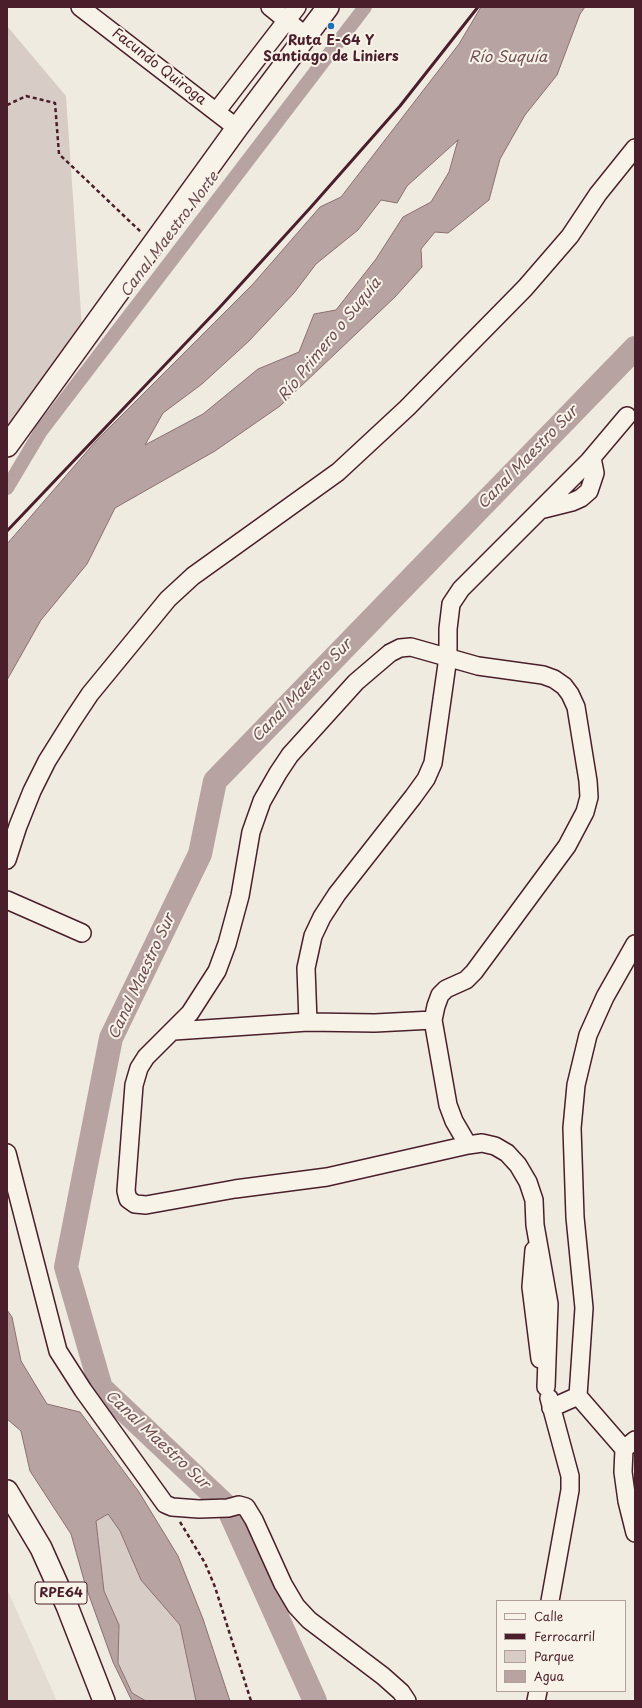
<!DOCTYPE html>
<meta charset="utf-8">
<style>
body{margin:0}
#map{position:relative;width:642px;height:1708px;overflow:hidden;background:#f0ebe0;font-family:"Playpen Sans",sans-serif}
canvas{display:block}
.frame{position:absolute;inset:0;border:8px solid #4a1f2b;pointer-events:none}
.legend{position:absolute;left:496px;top:1600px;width:130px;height:92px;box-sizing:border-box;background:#f7f3e8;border:1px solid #b29e9c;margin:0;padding:5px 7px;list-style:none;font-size:12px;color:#4a1f2b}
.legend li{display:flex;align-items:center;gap:8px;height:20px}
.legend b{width:20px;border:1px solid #b29e9c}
</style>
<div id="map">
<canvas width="642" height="1708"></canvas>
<div class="frame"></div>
<ul class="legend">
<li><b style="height:5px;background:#f7f3e8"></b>Calle</li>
<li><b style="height:5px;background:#4a1f2b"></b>Ferrocarril</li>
<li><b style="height:11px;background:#d8cdc6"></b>Parque</li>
<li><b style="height:11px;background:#b7a4a2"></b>Agua</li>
</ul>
</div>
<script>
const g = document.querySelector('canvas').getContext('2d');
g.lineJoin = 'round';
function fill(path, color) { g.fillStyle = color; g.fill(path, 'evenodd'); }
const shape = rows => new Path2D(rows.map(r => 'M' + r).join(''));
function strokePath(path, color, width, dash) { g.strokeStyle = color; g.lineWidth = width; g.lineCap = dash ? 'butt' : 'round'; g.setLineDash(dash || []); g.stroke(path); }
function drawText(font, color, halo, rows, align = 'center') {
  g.font = font + ' "Playpen Sans",sans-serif'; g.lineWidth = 4; g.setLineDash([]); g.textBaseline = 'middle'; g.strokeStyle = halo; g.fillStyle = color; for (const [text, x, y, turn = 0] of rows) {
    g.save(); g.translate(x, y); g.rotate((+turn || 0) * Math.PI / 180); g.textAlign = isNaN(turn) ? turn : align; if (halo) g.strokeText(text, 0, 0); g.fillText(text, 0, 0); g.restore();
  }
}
fill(shape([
 [7,1589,57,1701,7,1701]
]), '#e3dcd2');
fill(shape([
 [7,26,66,96,83,342,7,430],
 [108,1514,120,1531,142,1580,180,1625,196,1701,146,1701,132,1693,118,1663,119,1625,104,1591,96,1521]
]), '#d8cdc6');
const water = shape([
 [481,7,585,7,580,14,557,75,525,115,500,159,489,200,448,233,435,232,421,249,422,267,395,297,280,406,215,451,115,508,87,564,41,620,7,680,7,544,96,441,253,284,320,207,341,197,459,44,481,7],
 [458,140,449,172,431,202,403,217,376,259,336,310,314,314,299,352,258,369,203,414,145,445,163,413,202,384,249,341,294,293,316,264,358,230,381,200,397,203,407,186,458,140],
 [7,1310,12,1317,21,1361,47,1404,80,1412,139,1492,178,1556,203,1619,230,1701,196,1701,180,1625,141,1580,120,1531,108,1514,96,1521,104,1591,119,1625,118,1663,132,1693,146,1701,132,1701,113,1662,86,1587,71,1534,30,1471,21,1431,7,1419,7,1310]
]);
fill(water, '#b7a4a2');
strokePath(water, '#8b6f72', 1);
strokePath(shape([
 [7,488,41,431,365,7]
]), '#b7a4a2', 14);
strokePath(shape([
 [315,1701,228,1508,101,1388,66,1267,111,1038,200,854,215,781,635,348]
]), '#b7a4a2', 24);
const minor = shape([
 [80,7,237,128],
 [270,7,306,36],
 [216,112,297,7],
 [540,510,572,502,581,498,589,491,595,473,592,458],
 [7,860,18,826,32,791,47,761,72,721,90,694,168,599,193,576,338,472,407,408,525,288,570,236,598,194,635,148],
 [7,900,82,933],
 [308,1022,306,968,313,936,322,917,337,894,413,797,426,779,433,763,448,657,448,629,451,604,461,589,589,461,627,416],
 [174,1031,308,1022,375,1023,433,1020],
 [468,1145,454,1121,448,1105,433,1020,436,1006,440,995,446,989,466,980,474,972,567,846,585,812,589,797,588,781,576,707,570,694,564,686,554,679,543,675,478,666,411,647,400,648,390,653,356,682,290,755,278,773,262,801,251,832,240,896,227,944,217,971,190,1013,146,1057,139,1068,134,1085,126,1191,128,1199,135,1204,146,1205,235,1189,327,1177,468,1145,482,1143,495,1146,507,1153,518,1165,528,1182,534,1200,535,1225,549,1304,546,1387],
 [7,1153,58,1351,83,1390,165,1504,172,1507,199,1509,228,1508,239,1505,246,1507,254,1520,283,1584,296,1606,309,1620,383,1676,401,1692,407,1701],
 [534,1250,531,1287,540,1359],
 [578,1396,624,1449],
 [549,1398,570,1476,570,1490,550,1601],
 [551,1408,578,1396,584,1308,575,1217,572,1128,576,1085,588,1035,605,997,635,944],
 [635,1440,624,1449,623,1472,627,1501,635,1533],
 [536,1701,538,1691]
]);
const major = shape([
 [7,446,237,128,328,7],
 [7,1491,41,1548,67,1606,104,1701]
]);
strokePath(minor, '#4a1f2b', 20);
strokePath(major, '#4a1f2b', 24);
strokePath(shape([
 [7,105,26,96,55,103,59,154,142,233],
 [180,1522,205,1563,215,1587,251,1701]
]), '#4a1f2b', 2.5, [4, 3]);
strokePath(minor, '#f7f3e8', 17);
strokePath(major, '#f7f3e8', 21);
strokePath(shape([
 [7,531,220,307,311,207,400,106,478,7]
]), '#4a1f2b', 3);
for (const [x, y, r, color] of [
 [331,26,4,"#1f6fb2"]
]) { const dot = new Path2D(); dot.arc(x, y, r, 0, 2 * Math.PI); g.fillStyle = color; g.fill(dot); strokePath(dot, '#f7f3e8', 1.5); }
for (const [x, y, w] of [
 [61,1593,52]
]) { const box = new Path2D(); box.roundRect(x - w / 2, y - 11, w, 22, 3); g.fillStyle = '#f7f3e8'; g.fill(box); strokePath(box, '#4a1f2b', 1); }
drawText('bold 13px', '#4a1f2b', null, [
 ["RPE64",61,1593]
]);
drawText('bold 14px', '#4a1f2b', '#f7f3e8', [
 ["Ruta E-64 Y",331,41],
 ["Santiago de Liniers",331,57]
]);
drawText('14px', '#4a1f2b', '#f7f3e8', [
 ["Facundo Quiroga",159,67,38]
]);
drawText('italic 15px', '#704e55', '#f7f3e8', [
 ["Río Suquía",508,58],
 ["Canal Maestro Norte",170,235,-53],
 ["Río Primero o Suquía",330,340,-51],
 ["Canal Maestro Sur",528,458,-46],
 ["Canal Maestro Sur",302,691,-46],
 ["Canal Maestro Sur",142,977,-65],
 ["Canal Maestro Sur",157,1440,43]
]);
</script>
